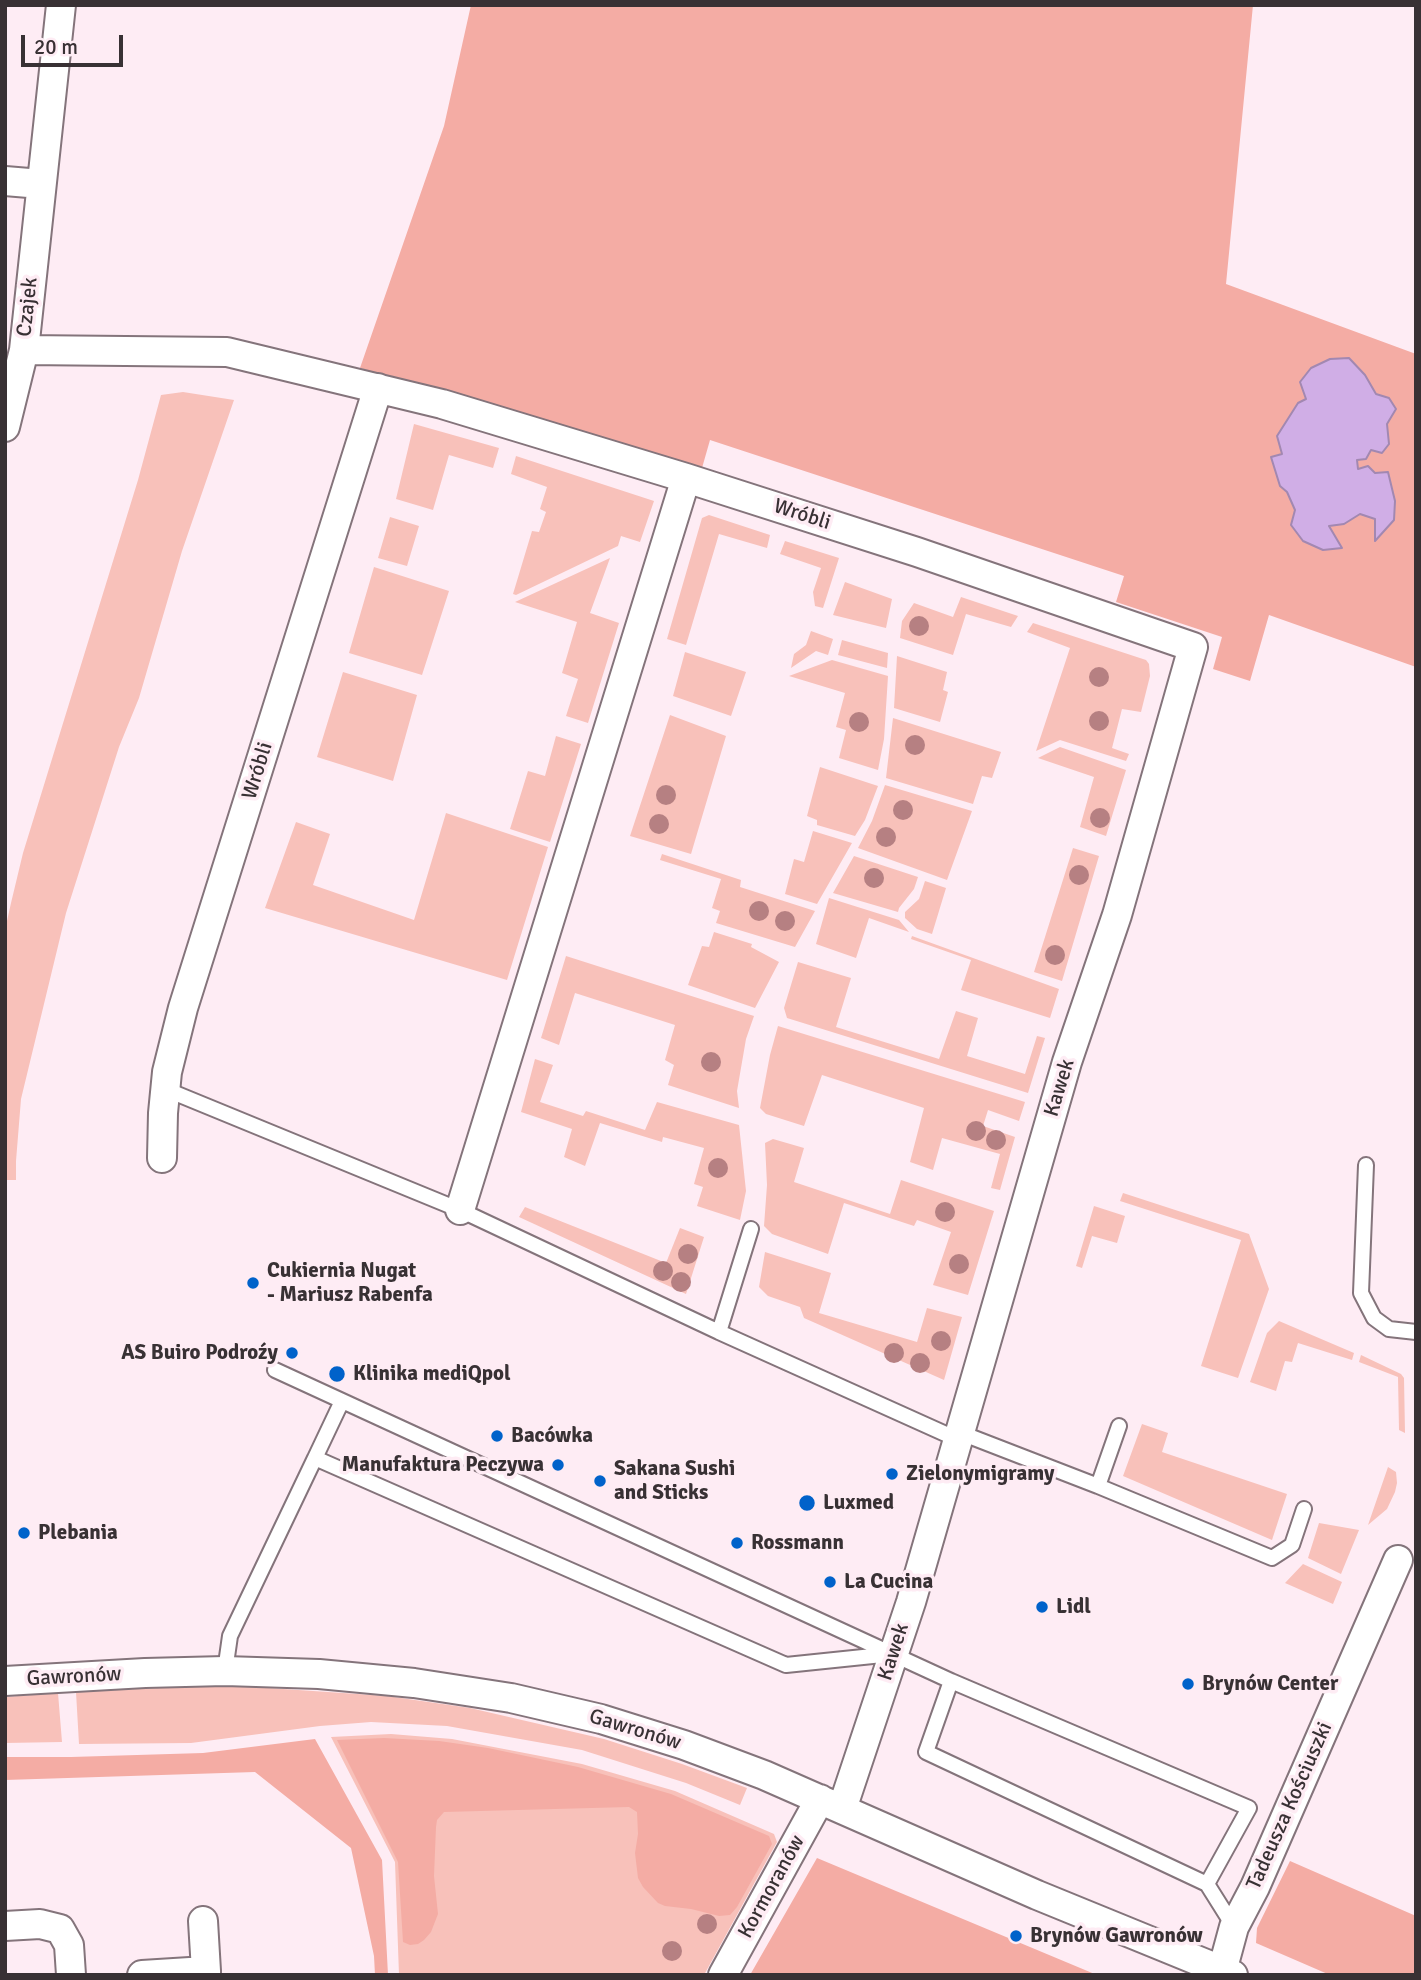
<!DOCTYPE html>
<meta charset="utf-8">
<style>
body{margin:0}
#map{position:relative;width:1421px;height:1980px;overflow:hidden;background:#feecf4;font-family:Signika,sans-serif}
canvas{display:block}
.frame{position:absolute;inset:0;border:7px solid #383134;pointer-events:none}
.scale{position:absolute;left:21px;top:35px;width:102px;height:32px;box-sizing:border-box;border:4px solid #383134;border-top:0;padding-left:9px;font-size:21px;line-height:24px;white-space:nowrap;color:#383134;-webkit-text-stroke:5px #feecf4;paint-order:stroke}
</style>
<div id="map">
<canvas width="1421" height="1980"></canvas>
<div class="frame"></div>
<div class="scale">20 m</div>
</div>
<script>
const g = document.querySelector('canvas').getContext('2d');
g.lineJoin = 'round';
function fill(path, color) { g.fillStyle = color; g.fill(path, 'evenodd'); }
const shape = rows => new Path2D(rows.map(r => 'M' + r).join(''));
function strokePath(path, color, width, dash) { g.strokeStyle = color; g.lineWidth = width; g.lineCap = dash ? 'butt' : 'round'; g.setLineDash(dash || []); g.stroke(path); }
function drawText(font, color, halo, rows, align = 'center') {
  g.font = font + ' Signika,sans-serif'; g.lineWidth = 7; g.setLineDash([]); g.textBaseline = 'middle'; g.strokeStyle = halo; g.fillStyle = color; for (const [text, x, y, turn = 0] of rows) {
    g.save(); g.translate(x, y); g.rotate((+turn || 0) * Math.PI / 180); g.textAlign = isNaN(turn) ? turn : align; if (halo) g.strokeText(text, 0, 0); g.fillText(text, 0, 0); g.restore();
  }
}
fill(shape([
 [183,392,234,400,182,551,139,698,119,747,66,913,21,1099,16,1161,16,1180,5,1180,5,930,11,903,23,853,138,480,161,395],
 [414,424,499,448,493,468,449,455,433,510,396,499],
 [516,456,654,501,640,542,621,536,618,546,516,595,513,594,532,531,539,532,546,512,540,509,547,487,511,474],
 [709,515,770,535,767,548,719,534,686,645,667,639,702,518],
 [390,517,419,526,407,566,378,558],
 [785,541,839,558,823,608,815,606,813,592,821,568,780,554],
 [610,558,590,613,619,623,588,723,566,716,578,679,562,673,577,622,515,602],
 [374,567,449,591,422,675,349,653],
 [845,582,892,599,886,628,833,615],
 [961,597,1018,616,1011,627,966,614,953,655,900,638,902,621,914,603,953,617],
 [1033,623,1146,660,1149,664,1150,676,1141,712,1122,709,1112,748,1129,754,1126,761,1060,740,1036,751,1070,648,1027,632],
 [811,631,833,639,828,655,816,651,791,668,794,654,806,645],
 [842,640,888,653,887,668,838,655],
 [685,652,746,672,731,716,673,696],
 [897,656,947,672,943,690,948,692,940,722,894,708],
 [832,660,888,676,884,739,878,770,839,758,846,730,836,727,845,693,789,676],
 [343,672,417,695,393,781,317,757],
 [670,715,726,736,691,854,630,836],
 [893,718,1001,752,992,778,982,776,973,804,886,778],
 [556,736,581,744,550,842,510,829,528,771,545,776],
 [1060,747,1126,770,1106,836,1080,827,1094,777,1038,758],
 [820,767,878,786,865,820,855,836,817,825,817,820,807,816],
 [885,785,972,811,947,880,858,848,872,821],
 [446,813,548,847,507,980,265,908,296,822,330,834,313,885,414,920],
 [813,831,852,843,817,904,785,894,794,859,804,862],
 [1073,848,1099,856,1062,981,1034,972],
 [662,854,741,880,740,887,815,911,795,947,716,923,720,911,712,908,721,879,660,860],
 [854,856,918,877,914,889,899,908,898,912,833,893],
 [925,881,946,888,932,934,917,929,905,918,905,912,919,899],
 [829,898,899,920,909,932,869,918,856,958,816,944],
 [714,932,752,944,751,947,779,962,755,1008,688,985,702,946,709,947],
 [912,936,1059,989,1050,1018,961,990,971,960,911,939],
 [566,956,754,1016,746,1039,737,1091,739,1108,668,1085,674,1065,665,1060,675,1025,575,993,559,1045,541,1038],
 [798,962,851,978,836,1027,939,1059,956,1011,978,1018,967,1056,1025,1074,1037,1036,1045,1038,1028,1093,787,1018,784,1008],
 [778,1026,1025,1102,1019,1121,988,1110,983,1126,1015,1137,1000,1190,991,1188,1000,1154,942,1138,933,1170,910,1162,924,1108,822,1075,804,1126,766,1114,760,1108,770,1055],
 [535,1059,553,1065,540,1102,583,1116,586,1111,645,1130,657,1102,739,1125,746,1191,740,1220,697,1206,703,1187,694,1184,704,1148,663,1137,662,1142,600,1123,585,1166,564,1157,572,1129,521,1112],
 [773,1139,804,1148,794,1182,890,1214,901,1180,994,1211,968,1295,933,1285,951,1232,917,1220,914,1226,844,1203,828,1254,772,1234,764,1226,767,1185,765,1143],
 [1123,1193,1249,1234,1269,1289,1238,1378,1201,1366,1241,1240,1120,1201],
 [1094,1206,1125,1216,1117,1243,1092,1236,1082,1268,1076,1266],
 [525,1207,666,1263,680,1228,704,1237,686,1294,519,1217],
 [765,1252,831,1273,819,1313,917,1342,927,1308,962,1317,944,1380,804,1318,800,1307,768,1296,759,1287],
 [1279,1321,1354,1353,1352,1360,1298,1343,1292,1362,1285,1361,1276,1391,1250,1382,1267,1333],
 [1361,1355,1401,1374,1404,1378,1405,1433,1399,1430,1398,1377,1359,1362],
 [1142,1424,1168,1433,1162,1452,1287,1494,1272,1540,1123,1476],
 [1388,1467,1396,1472,1397,1483,1395,1492,1387,1509,1368,1525],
 [1319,1523,1359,1530,1341,1574,1308,1558],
 [1303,1564,1342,1582,1333,1604,1285,1583],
 [239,1686,387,1696,470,1708,604,1739,682,1764,747,1788,740,1805,686,1783,582,1750,447,1726,371,1722,320,1726,191,1743,79,1744,76,1692,178,1687],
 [58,1693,62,1742,5,1743,5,1697],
 [391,1734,452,1739,582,1764,675,1791,774,1834,777,1842,704,1975,399,1975,395,1862,331,1737]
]), '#f8c1ba');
fill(shape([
 [471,5,1253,5,1226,284,1416,354,1416,667,1269,615,1250,681,1213,669,1222,637,1116,602,1124,576,710,440,702,468,360,368,444,126],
 [384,1738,439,1741,488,1748,578,1767,671,1794,769,1836,772,1844,737,1907,730,1915,719,1916,691,1909,665,1906,658,1903,643,1887,638,1878,635,1853,638,1834,637,1812,629,1807,444,1812,437,1820,436,1827,434,1876,438,1914,431,1932,424,1940,418,1944,410,1945,403,1942,398,1862,337,1740],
 [315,1739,382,1860,388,1975,375,1975,374,1956,351,1848,255,1772,5,1780,5,1757,71,1757,203,1753],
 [817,1858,1097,1975,750,1975],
 [1290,1861,1416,1916,1416,1975,1330,1975,1256,1943,1257,1928]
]), '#f4aca4');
const water = shape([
 [1349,358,1365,375,1376,394,1389,398,1396,409,1387,424,1389,444,1382,453,1371,450,1366,459,1357,460,1358,469,1368,466,1375,473,1388,472,1395,501,1394,520,1375,541,1375,519,1360,514,1344,524,1329,526,1342,548,1323,550,1303,541,1291,525,1295,510,1287,492,1280,486,1271,457,1282,454,1277,436,1298,403,1306,399,1300,382,1311,368,1330,359,1349,358]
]);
fill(water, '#d0aee6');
strokePath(water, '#a288b1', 2);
const service = shape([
 [165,1089,460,1210,719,1332],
 [1366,1165,1361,1293,1374,1318,1389,1329,1416,1332],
 [751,1229,719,1332,959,1440],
 [275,1370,951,1681,926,1752,1207,1884,1234,1927],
 [961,1433,1098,1486,1272,1558,1292,1545,1304,1509],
 [315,1458,342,1401],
 [1098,1486,1119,1426],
 [225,1671,230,1636,315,1458,786,1665,892,1654],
 [951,1681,1249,1808,1207,1884]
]);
const minor = shape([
 [5,181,41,184],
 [24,350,227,352,442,404,686,478,917,552,1193,647,1117,915,1067,1062,911,1602,842,1809],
 [5,427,24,350,61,5],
 [162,1158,163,1113,167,1072,183,1008,378,388],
 [460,1210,686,478],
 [5,1681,145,1673,225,1671,319,1674,414,1683,511,1698,601,1719,684,1745,764,1775,1037,1895,1233,1975],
 [203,1921,206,1971],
 [5,1926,40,1924,60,1929,69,1945,71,1975],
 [142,1975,206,1971,206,1975],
 [723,1975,820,1799],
 [1221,1975,1234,1927,1255,1887,1398,1560]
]);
strokePath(service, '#84747b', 18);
strokePath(minor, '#84747b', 32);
strokePath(service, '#fff', 14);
strokePath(minor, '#fff', 28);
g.fillStyle = '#b68082';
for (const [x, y] of [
 [919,626],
 [1099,677],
 [1099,721],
 [859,722],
 [915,745],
 [666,795],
 [903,810],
 [1100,818],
 [659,824],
 [886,837],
 [1079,875],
 [874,878],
 [759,911],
 [785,921],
 [1055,955],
 [711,1062],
 [976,1131],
 [996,1140],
 [718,1168],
 [945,1212],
 [688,1254],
 [959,1264],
 [663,1271],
 [681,1282],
 [941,1341],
 [894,1353],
 [920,1363],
 [707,1924],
 [672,1951]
]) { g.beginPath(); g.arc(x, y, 10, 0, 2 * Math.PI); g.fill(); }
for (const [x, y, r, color] of [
 [253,1283,7,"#0062ca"],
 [292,1353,7,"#0062ca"],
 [337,1374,9,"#0062ca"],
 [497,1436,7,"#0062ca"],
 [558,1465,7,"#0062ca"],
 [892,1474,7,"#0062ca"],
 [600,1481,7,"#0062ca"],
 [807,1503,9,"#0062ca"],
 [24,1533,7,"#0062ca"],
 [737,1543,7,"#0062ca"],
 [830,1582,7,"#0062ca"],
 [1042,1607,7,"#0062ca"],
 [1188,1684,7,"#0062ca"],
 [1016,1936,7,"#0062ca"]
]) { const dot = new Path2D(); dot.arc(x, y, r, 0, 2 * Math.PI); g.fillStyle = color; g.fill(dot); strokePath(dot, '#feecf4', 2.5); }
drawText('21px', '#383134', '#feecf4', [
 ["Czajek",28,307,-84],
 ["Wróbli",802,515,18],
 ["Wróbli",258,771,-73],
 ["Kawek",1060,1088,-73],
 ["Kawek",894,1652,-72],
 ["Gawronów",74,1677,-3],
 ["Gawronów",635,1730,17],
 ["Tadeusza Kościuszki",1290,1806,-66],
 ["Kormoranów",772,1887,-61]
]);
drawText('bold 21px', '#383134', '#feecf4', [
 ["Cukiernia Nugat",267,1271],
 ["- Mariusz Rabenfa",267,1295],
 ["AS Buiro Podroźy",278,1353,"right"],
 ["Klinika mediQpol",353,1374],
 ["Bacówka",511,1436],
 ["Manufaktura Peczywa",544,1465,"right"],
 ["Sakana Sushi",614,1469],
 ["and Sticks",614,1493],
 ["Zielonymigramy",906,1474],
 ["Luxmed",823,1503],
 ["Plebania",38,1533],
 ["Rossmann",751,1543],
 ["La Cucina",844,1582],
 ["Lidl",1056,1607],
 ["Brynów Center",1202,1684],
 ["Brynów Gawronów",1030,1936]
], 'left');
</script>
